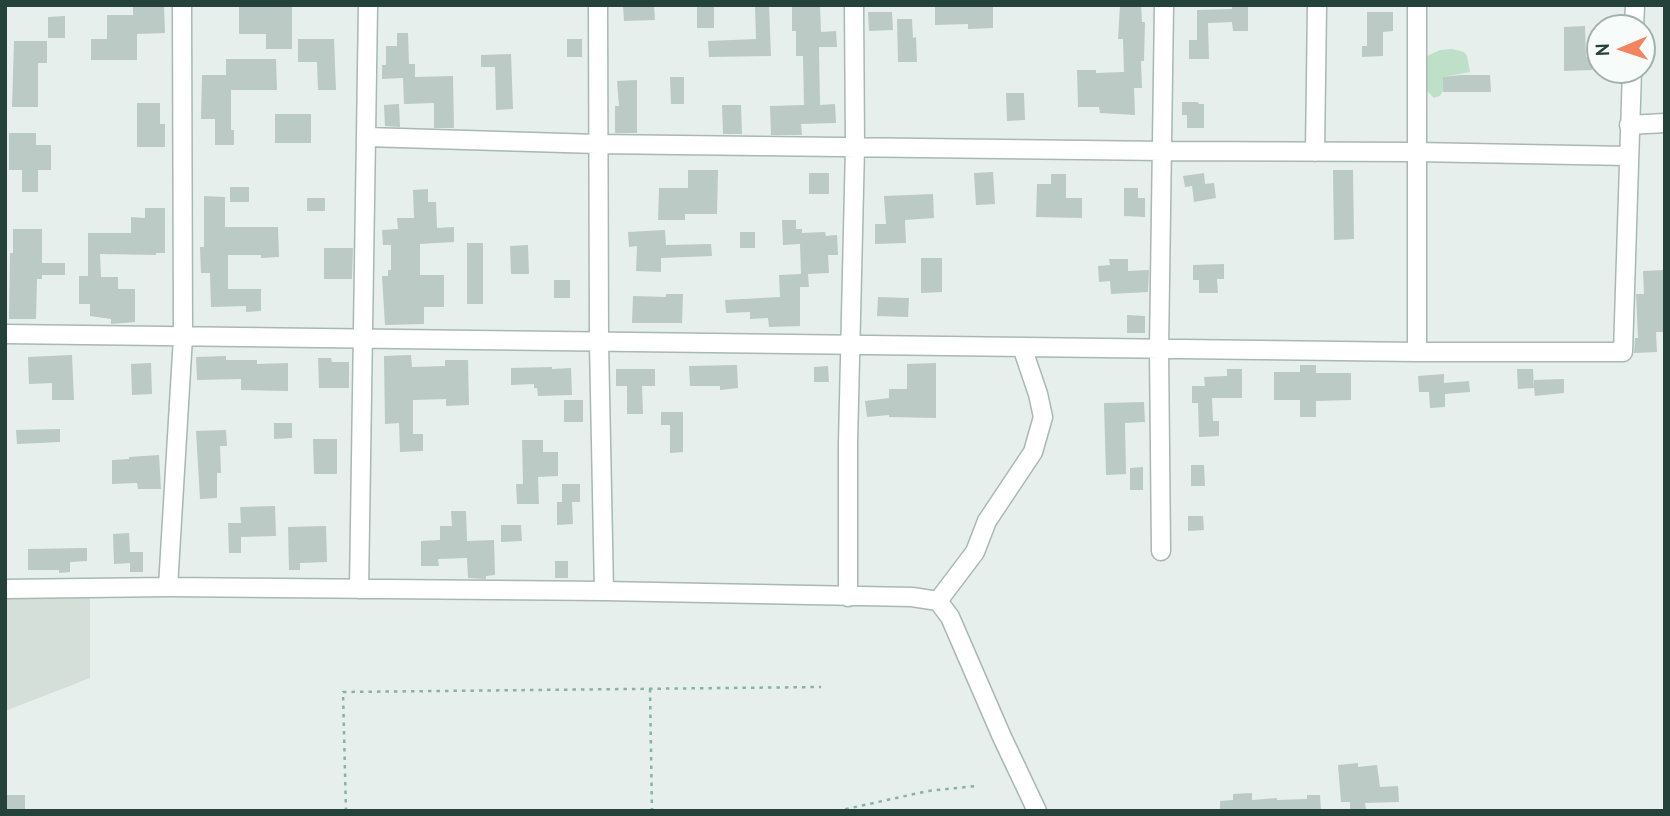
<!DOCTYPE html>
<style>
body{margin:0}
#map{position:relative;width:1670px;height:816px;overflow:hidden;background:#e6efeb;font-family:"PT Sans",sans-serif}
canvas{display:block}
.frame{position:absolute;inset:0;border:7px solid #24423a;pointer-events:none}
.north{position:absolute;left:1586px;top:14px;width:70px;height:70px;box-sizing:border-box;background:#f7fbf9;border:2px solid #a3b1ad;border-radius:50%;rotate:268deg;font-size:19px;font-weight:700;line-height:28px;text-align:center;color:#24423a}
.north::after{content:'';display:block;margin:auto;width:24px;height:32px;background:#f4845f;clip-path:polygon(50% 0,100% 100%,50% 72%,0 100%)}
</style>
<div id="map">
<canvas width="1670" height="816"></canvas>
<div class="frame"></div>
<div class="north">N</div>
</div>
<script>
const g = document.querySelector('canvas').getContext('2d');
g.lineJoin = 'round';
function fill(path, color) { g.fillStyle = color; g.fill(path, 'evenodd'); }
const shape = rows => new Path2D(rows.map(r => 'M' + r).join(''));
function strokePath(path, color, width, dash) { g.strokeStyle = color; g.lineWidth = width; g.lineCap = dash ? 'butt' : 'round'; g.setLineDash(dash || []); g.stroke(path); }
fill(shape([
 [90,597,90,678,5,711,5,598]
]), '#d4dfda');
fill(shape([
 [1452,49,1464,52,1467,56,1470,72,1443,77,1443,90,1440,96,1434,98,1425,89,1425,57,1440,50]
]), '#bfe0c8');
fill(shape([
 [133,5,164,5,165,33,137,34,137,60,91,60,91,39,107,39,107,15,133,15],
 [239,5,292,5,292,49,266,49,266,34,239,34],
 [623,5,654,5,655,20,624,21],
 [697,5,714,5,714,28,697,28],
 [755,5,769,5,771,56,709,57,708,41,756,39],
 [792,5,820,5,821,32,836,31,837,47,819,47,820,105,835,104,836,123,801,124,802,135,771,135,770,106,804,105,803,56,796,56,796,31,792,31],
 [935,5,993,5,993,28,968,29,968,24,935,25],
 [1120,5,1141,5,1142,22,1145,22,1144,61,1141,61,1142,88,1134,88,1135,115,1100,113,1099,107,1078,107,1077,70,1096,70,1096,73,1124,72,1123,39,1118,39],
 [1232,5,1248,5,1248,31,1233,31,1232,22,1208,23,1209,59,1189,59,1189,40,1197,40,1197,10,1232,9],
 [868,12,892,12,893,30,869,31],
 [1367,12,1393,12,1393,31,1383,32,1383,56,1362,57,1362,46,1367,46],
 [65,16,65,38,48,38,48,17],
 [897,19,912,19,913,38,916,37,917,62,898,62],
 [1585,26,1586,57,1591,57,1592,70,1564,71,1564,27],
 [397,33,408,33,409,64,415,64,415,77,453,76,454,128,434,128,434,103,404,104,403,78,382,79,382,65,386,65,386,46,397,46],
 [298,39,334,39,336,90,318,90,317,62,298,62],
 [567,39,582,39,582,57,567,57],
 [14,41,47,41,47,63,38,63,38,107,12,107],
 [511,54,513,109,496,110,495,67,481,67,481,55],
 [226,59,276,59,277,90,231,90,231,130,234,130,234,145,215,145,215,119,201,119,202,75,226,75],
 [1461,75,1490,75,1491,92,1443,92,1443,77],
 [670,77,684,77,684,104,671,104],
 [637,80,637,133,615,133,615,106,619,106,617,81],
 [1006,93,1024,93,1025,120,1007,121],
 [1182,102,1198,102,1199,104,1204,104,1204,128,1187,128,1187,115,1182,115],
 [137,103,160,103,160,124,165,124,165,147,137,147],
 [399,104,400,127,385,126,384,105],
 [722,105,741,105,742,134,723,134],
 [275,114,311,114,311,143,275,143],
 [9,133,36,133,36,145,51,145,51,170,38,170,38,192,22,192,22,170,9,170],
 [688,170,718,170,717,214,685,214,685,220,658,220,659,188,688,188],
 [1333,170,1353,170,1354,239,1334,240],
 [993,172,995,204,976,205,974,173],
 [809,173,829,173,829,194,809,194],
 [1204,173,1205,184,1214,183,1216,198,1194,202,1192,186,1185,187,1183,176],
 [1051,174,1066,174,1066,198,1082,198,1082,218,1036,217,1037,184,1051,184],
 [230,187,249,187,249,202,230,202],
 [1124,188,1138,188,1138,198,1145,198,1145,217,1124,216],
 [428,189,428,202,436,202,437,228,454,227,454,242,420,244,420,275,444,275,444,307,424,307,424,324,385,325,382,276,388,276,388,270,391,270,391,245,383,245,382,230,398,229,397,218,414,218,413,190],
 [933,194,934,218,905,220,906,243,875,244,875,224,886,224,884,196],
 [204,196,225,197,225,227,278,227,279,257,261,258,261,255,228,255,228,289,261,289,261,311,246,312,246,306,211,307,210,273,201,273,200,247,204,247],
 [307,198,325,198,325,211,307,211],
 [145,208,165,208,165,253,156,253,156,255,100,254,101,277,118,277,118,289,135,289,135,322,111,324,111,319,90,316,90,304,79,304,79,276,88,276,88,233,131,233,131,217,145,218],
 [782,220,796,220,796,229,802,229,802,233,825,232,826,236,837,235,838,255,828,255,829,273,808,274,809,287,800,287,800,326,769,327,768,318,750,319,750,312,726,313,725,300,780,297,779,275,801,274,800,244,783,245],
 [13,229,42,229,42,263,65,263,65,275,42,275,42,279,37,279,36,319,9,319,10,253,13,253],
 [665,230,666,245,711,244,712,256,661,258,661,272,636,271,637,246,629,247,628,232],
 [740,232,755,232,755,248,740,248],
 [467,243,483,243,483,304,467,304],
 [528,245,529,274,511,274,510,246],
 [324,248,353,248,352,279,324,279],
 [921,258,942,258,942,292,921,293],
 [1109,259,1128,259,1128,271,1149,270,1148,292,1111,294,1110,281,1099,282,1098,266,1110,265],
 [1224,264,1224,279,1217,279,1218,293,1199,293,1199,280,1193,280,1193,265],
 [1665,270,1665,332,1656,332,1657,352,1634,353,1635,338,1638,338,1636,294,1644,294,1643,271],
 [554,280,570,280,570,298,554,298],
 [666,294,683,294,682,323,632,323,633,296,666,297],
 [878,297,909,298,908,317,877,316],
 [1127,315,1145,316,1145,333,1127,333],
 [72,355,74,400,52,400,52,383,29,384,28,357],
 [411,355,412,367,445,366,445,360,468,360,469,405,446,406,446,399,413,400,413,434,423,434,423,451,400,452,399,423,385,424,384,356],
 [226,356,226,360,257,360,257,364,288,363,288,391,241,390,241,379,197,380,196,357],
 [318,358,331,358,332,362,349,362,349,388,319,388],
 [151,363,152,394,132,395,131,364],
 [936,363,936,418,889,417,889,415,867,417,865,401,889,398,889,389,907,389,907,364],
 [737,365,738,388,720,390,720,386,690,386,689,366],
 [1300,365,1316,365,1316,373,1351,373,1351,400,1316,401,1316,417,1300,417,1300,400,1274,400,1274,372,1300,372],
 [828,366,829,382,814,382,814,367],
 [552,367,552,369,571,368,572,395,538,396,537,388,534,388,534,384,511,385,511,368],
 [616,369,655,369,655,386,642,386,643,414,627,414,627,386,616,386],
 [1227,369,1242,369,1242,398,1212,398,1213,421,1219,421,1219,436,1199,437,1198,403,1192,403,1192,386,1205,386,1204,377,1227,376],
 [1517,369,1533,369,1534,388,1518,389],
 [1444,374,1444,383,1469,381,1470,392,1445,394,1445,407,1430,408,1429,392,1419,392,1418,376],
 [1564,379,1564,393,1535,396,1533,380],
 [564,400,583,400,583,422,564,422],
 [1144,402,1145,422,1125,423,1126,474,1106,475,1104,403],
 [661,412,683,412,683,452,670,453,670,425,661,425],
 [274,423,292,423,292,438,274,439],
 [60,429,60,442,17,444,16,430],
 [226,430,227,446,220,446,221,473,217,473,217,498,200,499,196,431],
 [313,439,337,439,337,474,314,474],
 [522,440,543,440,543,452,558,452,558,476,538,477,539,504,517,504,516,484,523,484],
 [159,455,161,489,138,489,137,483,112,484,112,460,129,459,129,457],
 [1191,465,1204,465,1205,486,1191,486],
 [1143,467,1143,490,1130,490,1130,468],
 [562,484,580,484,580,502,562,502],
 [557,502,572,502,573,524,557,525],
 [275,506,276,536,241,537,241,553,229,553,228,523,241,523,240,507],
 [451,511,466,511,467,541,494,540,495,575,486,576,486,579,468,578,467,558,438,559,439,566,421,566,421,541,440,540,440,526,452,526],
 [1188,516,1203,516,1204,530,1188,531],
 [501,525,521,525,522,541,501,542],
 [326,526,327,562,300,563,300,570,289,570,288,527],
 [129,533,130,552,143,552,143,572,130,572,130,563,114,564,113,534],
 [87,548,87,561,70,562,70,572,59,573,59,570,28,570,28,549],
 [555,561,568,561,568,578,555,578],
 [1358,763,1358,767,1377,765,1380,787,1398,786,1399,802,1365,803,1366,810,1350,811,1350,802,1341,802,1338,765],
 [1252,793,1252,800,1277,798,1277,800,1307,799,1307,795,1320,795,1321,811,1220,811,1220,801,1233,800,1233,794],
 [5,795,25,795,25,811,5,811]
]), '#bbcac4');
const minor = shape([
 [598,5,599,343,604,591],
 [1417,5,1417,352],
 [1634,28,1635,5],
 [1629,125,1665,123],
 [367,137,597,144,1163,151,1416,152,1628,156],
 [1315,152,1317,5],
 [5,334,1417,352,1623,352,1632,70],
 [1022,347,1038,394,1043,417,1033,452,987,521,975,552,938,601,950,617,1002,737,1037,811],
 [1161,551,1159,349,1164,5],
 [168,587,183,337,182,5],
 [5,589,168,587,604,591,912,597,938,601],
 [359,589,368,5],
 [848,597,848,443,855,147,854,5]
]);
strokePath(minor, '#a8b8b2', 21);
strokePath(shape([
 [650,689,652,811],
 [346,811,343,692,821,687],
 [837,811,928,791,976,786]
]), '#86b3a5', 2.5, [3.5, 5]);
strokePath(minor, '#fff', 18);
</script>
